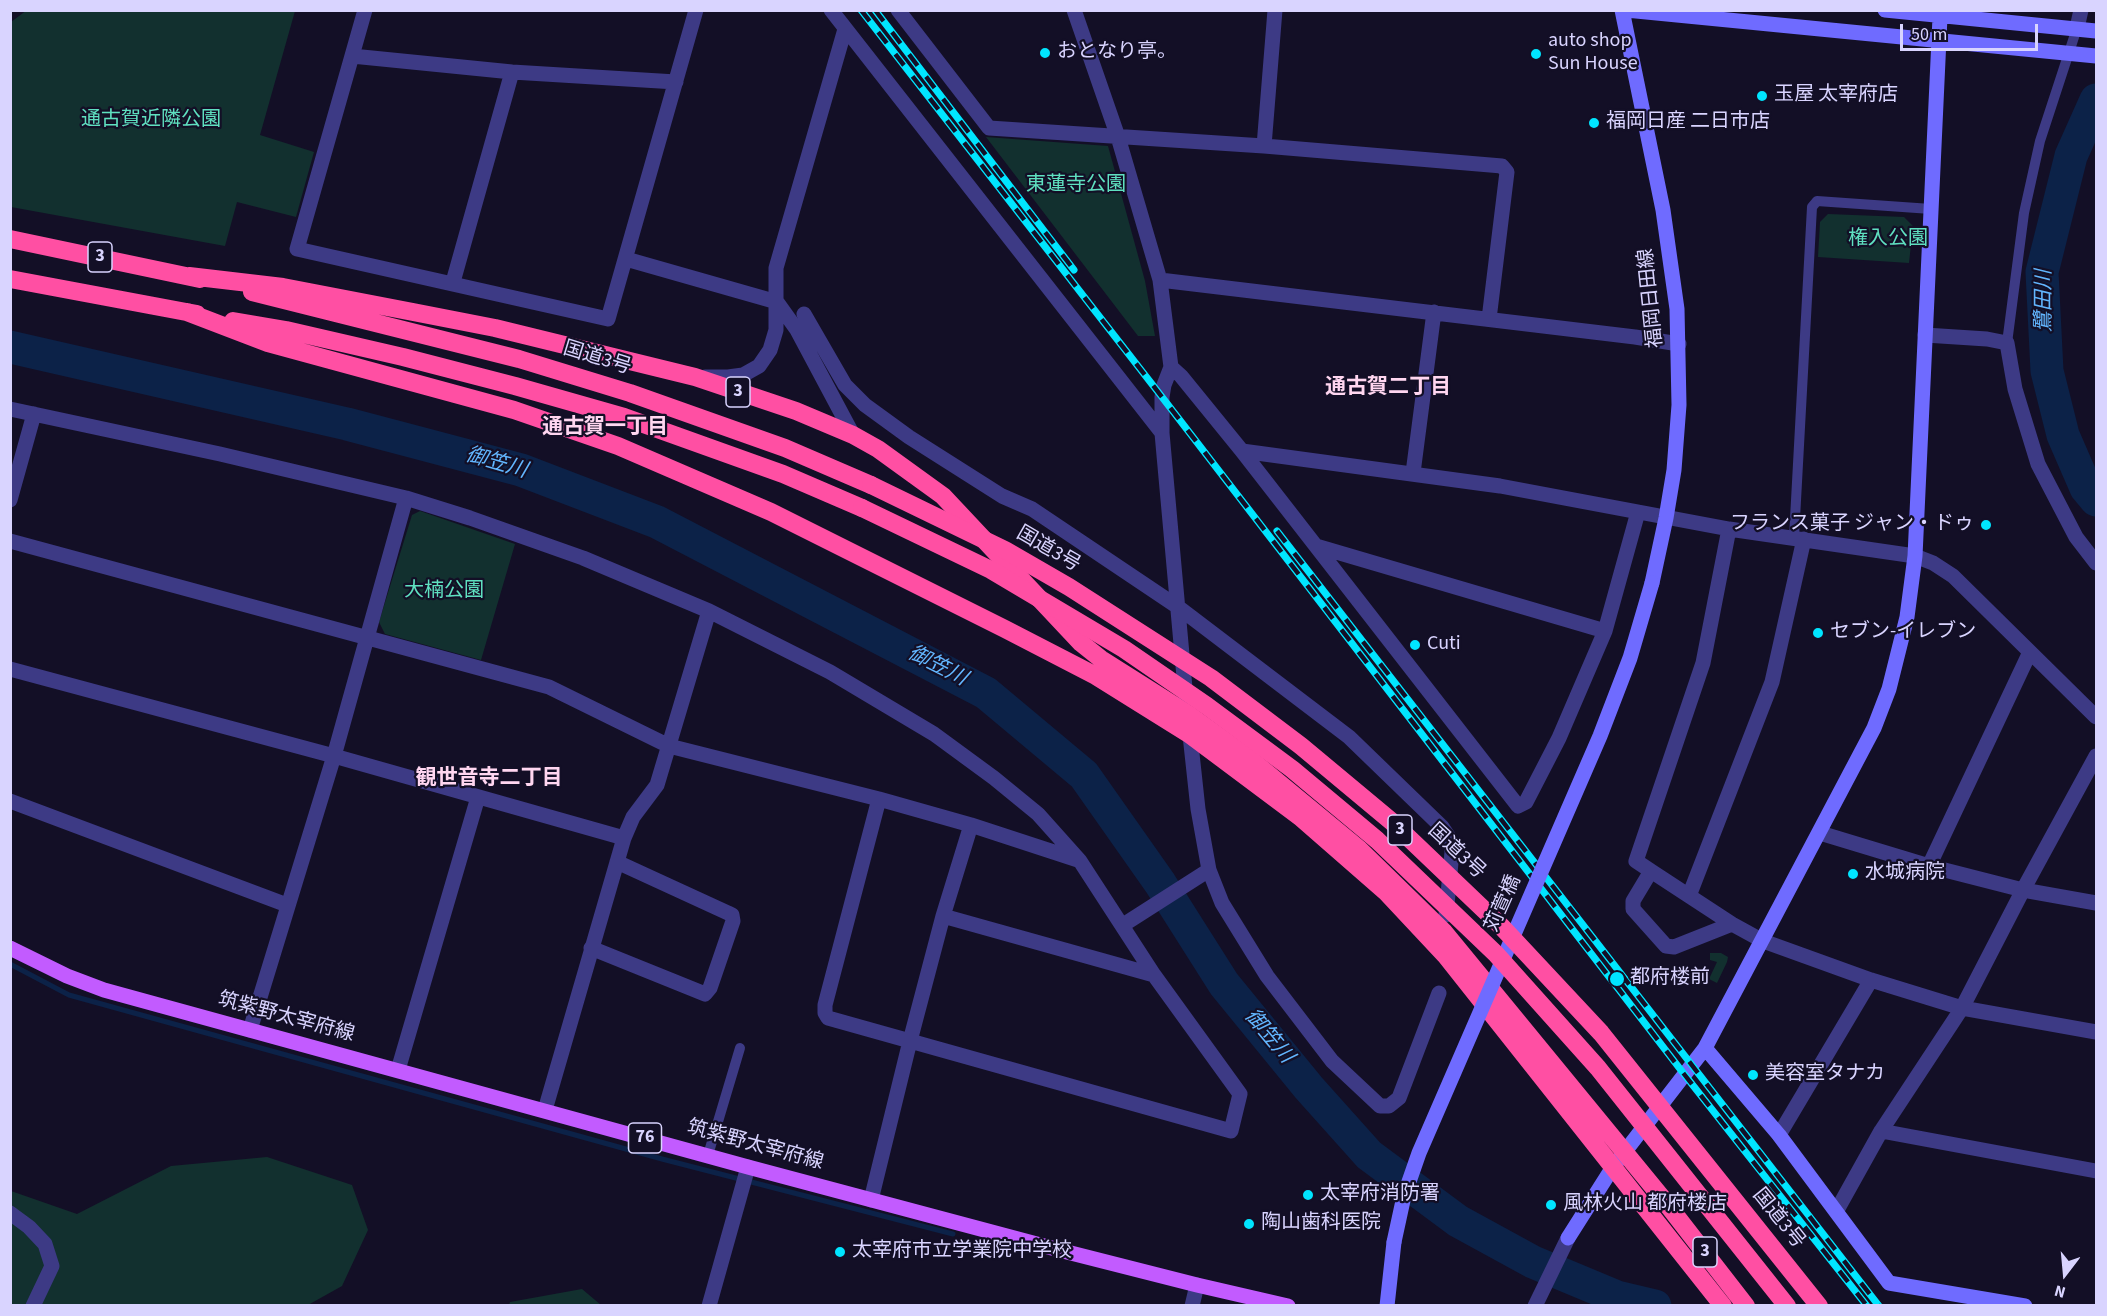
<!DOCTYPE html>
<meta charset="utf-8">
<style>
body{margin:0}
#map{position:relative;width:2107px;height:1316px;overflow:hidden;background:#130f26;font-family:"Source Sans 3",sans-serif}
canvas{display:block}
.frame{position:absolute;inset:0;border:12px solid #d9d4ff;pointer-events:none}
.north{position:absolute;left:2035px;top:1244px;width:60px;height:60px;-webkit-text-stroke:4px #130f26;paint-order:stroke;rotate:196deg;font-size:16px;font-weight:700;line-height:24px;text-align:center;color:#d9d4ff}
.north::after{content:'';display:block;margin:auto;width:21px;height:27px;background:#d9d4ff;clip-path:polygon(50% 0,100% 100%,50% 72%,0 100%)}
.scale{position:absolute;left:1900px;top:24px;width:138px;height:27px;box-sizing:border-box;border:3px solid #d9d4ff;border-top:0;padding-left:8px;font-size:18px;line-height:21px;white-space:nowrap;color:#d9d4ff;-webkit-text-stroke:4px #130f26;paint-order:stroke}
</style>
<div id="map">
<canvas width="2107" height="1316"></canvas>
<div class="frame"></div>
<div class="north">N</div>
<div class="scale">50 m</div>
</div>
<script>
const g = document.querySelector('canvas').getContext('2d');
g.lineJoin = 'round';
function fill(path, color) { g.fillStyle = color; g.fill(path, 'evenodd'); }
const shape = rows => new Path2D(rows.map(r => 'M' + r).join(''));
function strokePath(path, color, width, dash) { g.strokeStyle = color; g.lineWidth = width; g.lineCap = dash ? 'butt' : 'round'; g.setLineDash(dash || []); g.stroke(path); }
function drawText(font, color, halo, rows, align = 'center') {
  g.font = font + ' "Source Sans 3","Noto Sans JP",sans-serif'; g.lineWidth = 4.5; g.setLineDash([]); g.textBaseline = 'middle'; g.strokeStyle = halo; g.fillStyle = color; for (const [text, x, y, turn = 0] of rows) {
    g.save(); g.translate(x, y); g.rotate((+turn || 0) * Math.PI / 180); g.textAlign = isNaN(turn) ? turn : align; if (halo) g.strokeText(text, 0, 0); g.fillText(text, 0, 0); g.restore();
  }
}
fill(shape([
 [27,10,295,11,260,135,314,152,296,217,237,202,225,246,11,207,11,22],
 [986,137,1108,146,1145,281,1155,336,1138,336],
 [1828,214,1904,217,1913,226,1909,263,1818,257,1820,222],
 [420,511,515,544,481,660,385,634,379,622,412,515],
 [1710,953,1721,953,1728,957,1727,962,1717,983,1709,979,1717,962,1710,960],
 [267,1157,352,1185,368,1230,342,1286,308,1305,11,1306,11,1191,77,1214,171,1166],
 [582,1289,601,1305,509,1305,510,1302]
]), '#12302f');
strokePath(shape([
 [10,964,69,995,662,1159,953,1234]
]), '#0c2248', 5);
strokePath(shape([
 [2096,100,2071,156,2042,272,2047,371,2063,435,2086,488,2096,500],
 [10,347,347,424,521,470,657,522,986,693,1084,775,1160,883,1224,984,1309,1088,1369,1155,1458,1221,1533,1262,1617,1297,1655,1306]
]), '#0c2248', 33);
strokePath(shape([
 [2007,343,2024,213,2040,141,2077,28],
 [1794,537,1812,207,1817,201,1931,209],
 [708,1155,740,1048]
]), '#3d3a85', 10);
strokePath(shape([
 [365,10,297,249,608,319,696,10],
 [831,10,1162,433],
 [898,10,989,128,1264,146,1502,166,1507,172,1489,319],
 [1074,10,1118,137,1160,280,1171,367,1164,385,1162,397,1162,433,1186,699],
 [2077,28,2081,10],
 [352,56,512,72,676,82],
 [1264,146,1275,10],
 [626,259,777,302,797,330,853,435],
 [1160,280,1635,337,1679,344],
 [453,282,512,72],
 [804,314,845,385,865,405,909,437,1002,496,1032,509,1178,607,1349,737,1442,827,1450,839,1452,852,1446,915],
 [1925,335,1987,339,2007,343,2015,389,2038,464,2076,537,2096,563],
 [1171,367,1181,376,1242,451,1518,806,1526,802,1559,738,1605,631,1638,512],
 [705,377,728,377,743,375,759,366,770,350,776,330,776,268,845,29],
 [10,409,220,454,406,498,470,518,583,558,709,611,830,672,934,734,994,778,1038,814,1080,861,1154,975,1240,1094,1231,1131,828,1018,825,1013,825,1005,879,799],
 [1242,451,1500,486,1729,529,1915,556,1933,563,1953,576,2096,717],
 [1413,473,1434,312],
 [10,500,34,414],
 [10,541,549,687,669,746,879,799,971,825,1078,860],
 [1316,546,1605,631],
 [10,669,334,756,624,838],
 [1189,726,1198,809,1209,870,1222,903,1267,976,1332,1061,1380,1106,1389,1106,1399,1098,1439,993],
 [10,801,287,905],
 [1820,833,1929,866,2023,890,2096,903],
 [1929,866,2030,652],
 [1651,871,1636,861,1703,663,1729,529],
 [1689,896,1772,682,1804,539],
 [943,916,1154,975],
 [1732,924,1674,947,1666,946,1633,909,1633,901,1651,871,1732,924,1763,941,1871,980,1962,1008,2096,1032],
 [1123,925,1209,870],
 [591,948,705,994,710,988,733,921,732,915,728,913,617,862],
 [250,1030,334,756,406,498],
 [398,1070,478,797],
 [545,1110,624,838,633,817,657,785,709,611],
 [1881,1131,2096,1171],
 [1779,1135,1871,980],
 [871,1200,910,1041,943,916,971,825],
 [1837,1210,1881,1131,1962,1008,2023,890,2096,756],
 [10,1213,29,1227,45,1244,52,1266,33,1306],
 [709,1306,748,1167],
 [1192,1306,1197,1285],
 [1535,1306,1568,1238]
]), '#3d3a85', 15);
strokePath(shape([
 [1622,10,1663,210,1677,309,1679,405,1674,470,1666,518,1652,583],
 [1626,10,2096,56],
 [1885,10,2096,31],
 [1705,1048,1779,1135,1889,1283,2025,1306],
 [1568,1238,1613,1167,1705,1048,1874,728,1889,689,1907,617,1915,556,1940,17],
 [1387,1306,1394,1242]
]), '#6f6bff', 15);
strokePath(shape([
 [10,948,67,976,104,990,748,1167,1063,1251,1197,1285,1288,1306]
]), '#c25bff', 15);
strokePath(shape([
 [10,239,200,279],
 [189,276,283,287,413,312,495,328,695,377,796,411,853,435,878,449,943,496,1081,643,1101,659,1188,714,1250,759,1359,849,1444,932,1663,1199,1746,1306],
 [10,279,197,314],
 [252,292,519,359,630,393,785,448,871,485],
 [187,312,268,343,514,410,618,446,771,512,1005,629,1096,676,1189,734,1300,817,1387,893,1445,955,1723,1306],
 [233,321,286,330,403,357,515,386,624,417,783,474,862,508]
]), '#ff4fa3', 18);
const rail = shape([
 [861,10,1162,397,1684,1074,1867,1306],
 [875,10,1074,270],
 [1277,531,1879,1306]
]);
strokePath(rail, '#00e5ff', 7);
strokePath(rail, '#130f26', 4.5, [14]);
strokePath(shape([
 [1394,1242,1404,1196,1419,1153,1600,736,1630,658,1652,583]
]), '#6f6bff', 15);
strokePath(shape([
 [871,485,1005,550,1069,587,1211,678,1301,746,1391,821,1501,926,1601,1033,1819,1306],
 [862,508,991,570,1124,649,1207,706,1292,769,1377,840,1496,954,1598,1068,1787,1306]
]), '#ff4fa3', 18);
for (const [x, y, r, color] of [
 [1045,53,6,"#00e5ff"],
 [1536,54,6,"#00e5ff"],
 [1762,96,6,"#00e5ff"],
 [1594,123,6,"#00e5ff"],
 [1986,525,6,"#00e5ff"],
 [1818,633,6,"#00e5ff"],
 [1415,645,6,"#00e5ff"],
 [1853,874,6,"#00e5ff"],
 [1617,979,8,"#00e5ff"],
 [1753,1075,6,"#00e5ff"],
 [1308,1195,6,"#00e5ff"],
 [1551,1205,6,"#00e5ff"],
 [1249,1224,6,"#00e5ff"],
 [840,1252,6,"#00e5ff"]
]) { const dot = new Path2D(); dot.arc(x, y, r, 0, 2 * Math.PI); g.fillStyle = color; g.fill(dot); strokePath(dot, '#130f26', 2); }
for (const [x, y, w] of [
 [100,257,24],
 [738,392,24],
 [1400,830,24],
 [645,1138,33],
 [1705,1252,24]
]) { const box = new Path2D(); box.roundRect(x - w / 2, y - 15, w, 30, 4.5); g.fillStyle = '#130f26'; g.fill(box); strokePath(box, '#d9d4ff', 1.5); }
drawText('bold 18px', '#d9d4ff', null, [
 ["3",100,257],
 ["3",738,392],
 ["3",1400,830],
 ["76",645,1138],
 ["3",1705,1252]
]);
drawText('20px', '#d9d4ff', '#130f26', [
 ["auto shop",1548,42],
 ["Sun House",1548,65],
 ["おとなり亭。",1057,53],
 ["玉屋 太宰府店",1774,96],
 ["福岡日産 二日市店",1606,123],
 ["フランス菓子 ジャン・ドゥ",1974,525,"right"],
 ["セブン-イレブン",1830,633],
 ["Cuti",1427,645],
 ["水城病院",1865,874],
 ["都府楼前",1630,979],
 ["美容室タナカ",1765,1075],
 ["太宰府消防署",1320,1195],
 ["風林火山 都府楼店",1563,1205],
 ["陶山歯科医院",1261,1224],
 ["太宰府市立学業院中学校",852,1252]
], 'left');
drawText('20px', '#5fe0c0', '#130f26', [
 ["通古賀近隣公園",151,121],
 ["東蓮寺公園",1076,186],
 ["権入公園",1888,240],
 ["大楠公園",444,592]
]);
drawText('20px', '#d9d4ff', '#130f26', [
 ["福岡日田線",1652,298,-96],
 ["国道3号",597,359,17],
 ["国道3号",1048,550,30],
 ["国道3号",1456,852,43],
 ["苅萱橋",1504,904,-66],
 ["筑紫野太宰府線",286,1018,15],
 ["筑紫野太宰府線",755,1146,15],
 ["国道3号",1778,1219,51]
]);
drawText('italic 21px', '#62b6ff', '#130f26', [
 ["鷺田川",2045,301,-90],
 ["御笠川",496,464,16],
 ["御笠川",937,667,27],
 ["御笠川",1268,1037,50]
]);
drawText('bold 21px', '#ffd6f0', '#130f26', [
 ["通古賀二丁目",1388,388],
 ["通古賀一丁目",605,428],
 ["観世音寺二丁目",489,779]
]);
</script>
